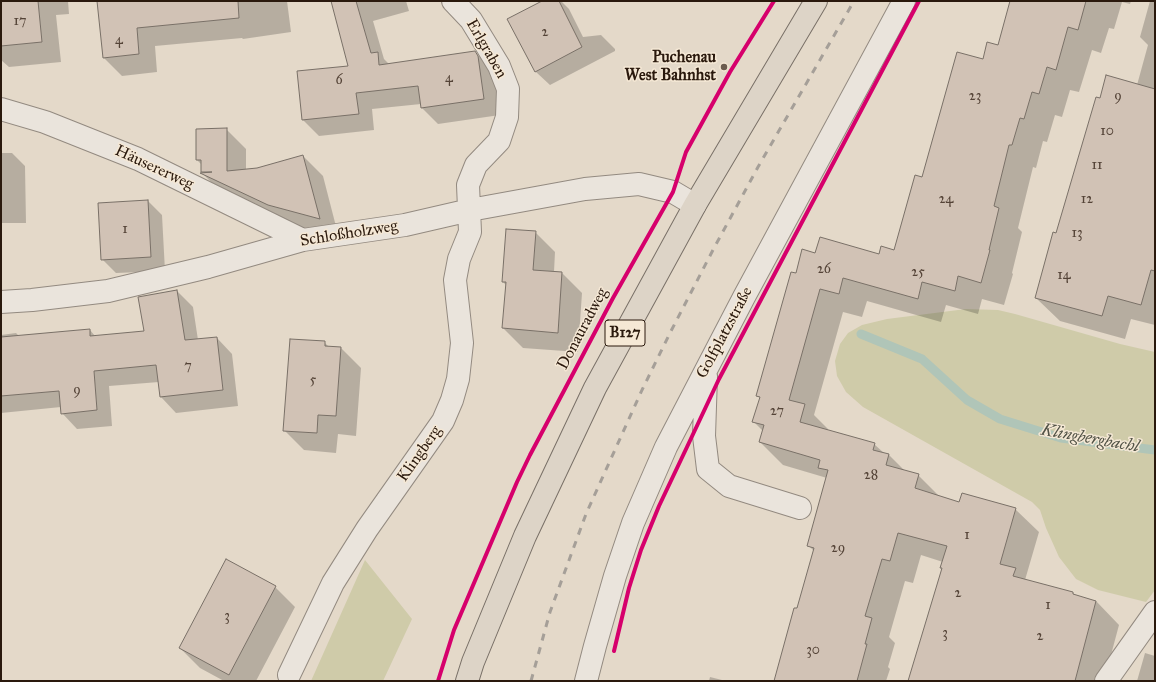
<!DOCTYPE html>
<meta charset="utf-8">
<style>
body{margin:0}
#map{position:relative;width:1156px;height:682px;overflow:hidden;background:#e4d9c9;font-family:"IM FELL Great Primer",serif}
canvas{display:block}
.frame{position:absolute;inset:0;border:2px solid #2a190d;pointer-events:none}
</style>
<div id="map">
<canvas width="1156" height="682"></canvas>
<div class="frame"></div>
</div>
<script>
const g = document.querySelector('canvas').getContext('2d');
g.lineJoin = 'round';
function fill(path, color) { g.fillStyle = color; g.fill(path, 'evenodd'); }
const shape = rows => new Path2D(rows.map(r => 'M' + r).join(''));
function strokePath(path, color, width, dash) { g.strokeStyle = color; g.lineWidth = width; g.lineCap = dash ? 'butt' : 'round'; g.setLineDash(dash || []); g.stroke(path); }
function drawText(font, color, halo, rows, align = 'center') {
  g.font = font + ' "IM FELL Great Primer",serif'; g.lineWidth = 3; g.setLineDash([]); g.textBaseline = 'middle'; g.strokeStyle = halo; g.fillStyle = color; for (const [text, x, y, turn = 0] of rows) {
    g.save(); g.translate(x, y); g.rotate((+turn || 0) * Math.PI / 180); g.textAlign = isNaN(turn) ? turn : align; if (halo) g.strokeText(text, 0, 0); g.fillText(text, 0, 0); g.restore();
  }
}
fill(shape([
 [966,309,998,310,1015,314,1120,344,1155,352,1155,590,1146,602,1098,590,1076,579,1059,557,1046,528,1040,510,1032,502,863,407,846,392,837,376,835,361,840,344,848,333,862,325,887,319],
 [365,560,412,619,383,681,311,681]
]), '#cfcba9');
fill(shape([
 [1,1,68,1,69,14,56,15,61,62,9,67,1,60],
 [98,1,287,1,291,32,243,39,242,38,155,46,157,72,122,76,103,57],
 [332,1,406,1,409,11,373,21,384,59,389,64,475,52,491,69,494,73,500,115,438,124,422,108,421,104,372,109,374,130,319,136,303,120,298,72,350,67],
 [544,1,561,1,569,9,583,37,601,35,615,49,615,51,550,85,536,72],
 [1011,1,1131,1,1130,4,1122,2,1114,29,1109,28,1101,53,1092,50,1079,92,1070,90,1062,117,1055,115,1047,142,1043,141,1036,168,1033,167,1018,228,1022,232,1012,273,1013,274,1004,305,982,299,978,314,946,305,941,322,867,301,862,317,843,312,814,415,828,429,828,431,874,444,885,454,889,455,905,471,918,475,941,498,960,504,1015,509,1039,532,1025,580,1073,593,1076,596,1096,601,1119,625,1104,681,909,681,943,569,942,568,943,562,921,555,913,583,905,581,889,637,895,643,888,667,890,669,886,681,775,681,797,610,814,551,808,545,827,478,783,465,760,442,763,431,754,422,760,398,757,395,797,274,816,254,880,255,894,251,923,179,983,60,998,46],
 [1150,1,1155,1,1155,325,1131,319,1125,339,1060,321,1036,298,1101,99,1137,85,1148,45,1140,37],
 [226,129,246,149,246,170,257,169,303,156,323,176,339,238,289,225,221,192,202,173,204,173,202,171,202,165,197,160],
 [1,153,12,153,25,166,26,223,1,223],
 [148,201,162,215,165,271,116,273,102,259,99,204],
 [535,232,555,252,554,272,562,273,582,293,578,352,523,348,503,328,506,285,503,282],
 [177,291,193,307,198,340,217,338,232,354,238,406,176,413,161,397,159,382,109,386,112,426,77,429,62,413,61,407,1,413,1,335,16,333,19,336,90,330,95,336,145,332],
 [324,342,329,347,341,348,361,368,356,436,338,434,336,453,304,450,284,430],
 [275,587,295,607,256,681,224,681,200,668,180,648],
 [1145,653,1155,656,1155,681,1137,681],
 [710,677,726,681,709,681]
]), '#0003');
strokePath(shape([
 [861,334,922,359,967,400,1000,419,1061,438,1155,450]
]), '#b0c5b8', 9);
const building = shape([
 [1,1,38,1,42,42,1,46,1,1],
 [97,1,238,1,239,18,137,28,139,54,103,58,97,1],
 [331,1,356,1,371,53,378,52,379,65,475,51,478,56,484,99,421,108,418,86,356,93,359,114,302,120,297,71,348,66,331,1],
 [542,1,559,1,582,47,535,72,507,19,542,1],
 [1010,1,1086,1,1078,30,1068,27,1056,70,1047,67,1039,94,1032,92,1024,119,1020,118,1012,145,1009,145,994,206,999,208,989,250,990,250,981,283,958,276,955,291,922,282,918,299,843,278,839,294,820,289,789,400,805,404,800,422,875,443,873,450,889,454,886,465,919,474,915,488,959,502,962,493,1016,508,1000,564,1016,568,1013,576,1073,592,1073,594,1096,601,1075,681,908,681,942,568,940,568,947,546,898,533,890,561,882,559,865,616,872,618,865,644,867,644,857,681,774,681,794,608,797,608,814,548,807,546,828,470,818,468,820,460,759,442,764,425,752,422,760,397,756,396,791,272,796,273,802,249,815,253,820,237,879,254,881,246,894,250,915,175,922,177,957,52,983,59,987,42,998,45,1010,1],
 [1106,75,1155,89,1155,271,1151,270,1141,305,1108,296,1102,316,1035,298,1053,232,1056,233,1096,97,1100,98,1106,75],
 [227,128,227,171,257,168,303,155,320,219,268,205,200,173,212,172,201,172,201,160,196,160,196,129,227,128],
 [148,200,151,257,101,260,98,203,148,200],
 [506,229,536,231,533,270,562,272,558,333,502,328,506,282,502,282,506,229],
 [177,290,185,340,217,337,223,390,160,397,156,365,94,371,97,410,61,414,59,391,1,396,1,337,90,329,90,336,144,331,138,297,177,290],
 [290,339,325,341,325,346,341,347,336,416,318,415,317,433,283,431,290,339],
 [226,559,276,586,229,675,179,648,226,559]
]);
fill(building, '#d1c2b5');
strokePath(building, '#797067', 1);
const minor = shape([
 [1,109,45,122,138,159,303,240],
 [1,302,32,300,108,291,208,267,303,240,405,225,470,210,585,189,639,184,673,192,695,205],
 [706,376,704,436,708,469,729,486,800,508],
 [289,675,333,583,367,529,443,421,452,400,458,379,462,343,455,280,459,259,470,232,468,185,476,165,499,141,507,117,508,89,499,66,471,20,453,1],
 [586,681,595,646,615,576,633,523,666,447,744,297,904,1],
 [1106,681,1155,612]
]);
const major = shape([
 [467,681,473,662,525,536,595,388,695,205,816,1]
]);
strokePath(minor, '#938a80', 24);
strokePath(major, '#797067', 24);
strokePath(minor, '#eae4dc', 22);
strokePath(major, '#ddd4c7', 22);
strokePath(shape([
 [531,681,550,612,586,514,642,390,670,333,714,248,758,167,854,1]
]), '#a59f98', 3, [7, 7]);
strokePath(shape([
 [614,651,629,588,641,550,659,506,687,447,719,379,919,1],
 [438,681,454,630,517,482,530,455,613,298,673,192,686,152,730,72,774,1]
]), '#d6006c', 4);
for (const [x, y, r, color] of [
 [724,67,4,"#6b5c4f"]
]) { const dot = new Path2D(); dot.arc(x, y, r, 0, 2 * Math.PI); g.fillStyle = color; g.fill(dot); strokePath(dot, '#f5e8d5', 1.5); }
drawText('14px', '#544337', null, [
 ["17",20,22],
 ["2",545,33],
 ["4",119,41],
 ["4",449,79],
 ["6",339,81],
 ["23",975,97],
 ["9",1118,97],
 ["10",1107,132],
 ["11",1097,166],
 ["24",946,200],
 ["12",1087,200],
 ["1",125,230],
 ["13",1077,234],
 ["26",824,270],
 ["25",918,273],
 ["14",1064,276],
 ["7",188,367],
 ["5",313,381],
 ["9",77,391],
 ["27",777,412],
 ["28",871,476],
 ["1",967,536],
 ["29",838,549],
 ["2",958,594],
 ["1",1048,606],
 ["3",227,617],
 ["3",945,634],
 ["2",1040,637],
 ["30",813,651]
]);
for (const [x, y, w] of [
 [625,333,40]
]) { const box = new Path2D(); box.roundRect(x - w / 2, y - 13, w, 26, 3); g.fillStyle = '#f5e8d5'; g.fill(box); strokePath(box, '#2a190d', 1); }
drawText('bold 15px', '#2a190d', null, [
 ["B127",625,333]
]);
drawText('16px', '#2a190d', '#f5e8d5', [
 ["Erlgraben",486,49,60],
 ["Häusererweg",154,168,25],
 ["Schloßholzweg",349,234,-9],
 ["Donauradweg",583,329,-62],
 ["Golfplatzstraße",725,333,-62],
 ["Klingberg",420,454,-55]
]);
drawText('bold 16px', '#2a190d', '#f5e8d5', [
 ["Puchenau",716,58],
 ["West Bahnhst",716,76]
], 'right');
drawText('italic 17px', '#515246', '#f5e8d5', [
 ["Klingbergbachl",1090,439,10]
]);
</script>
